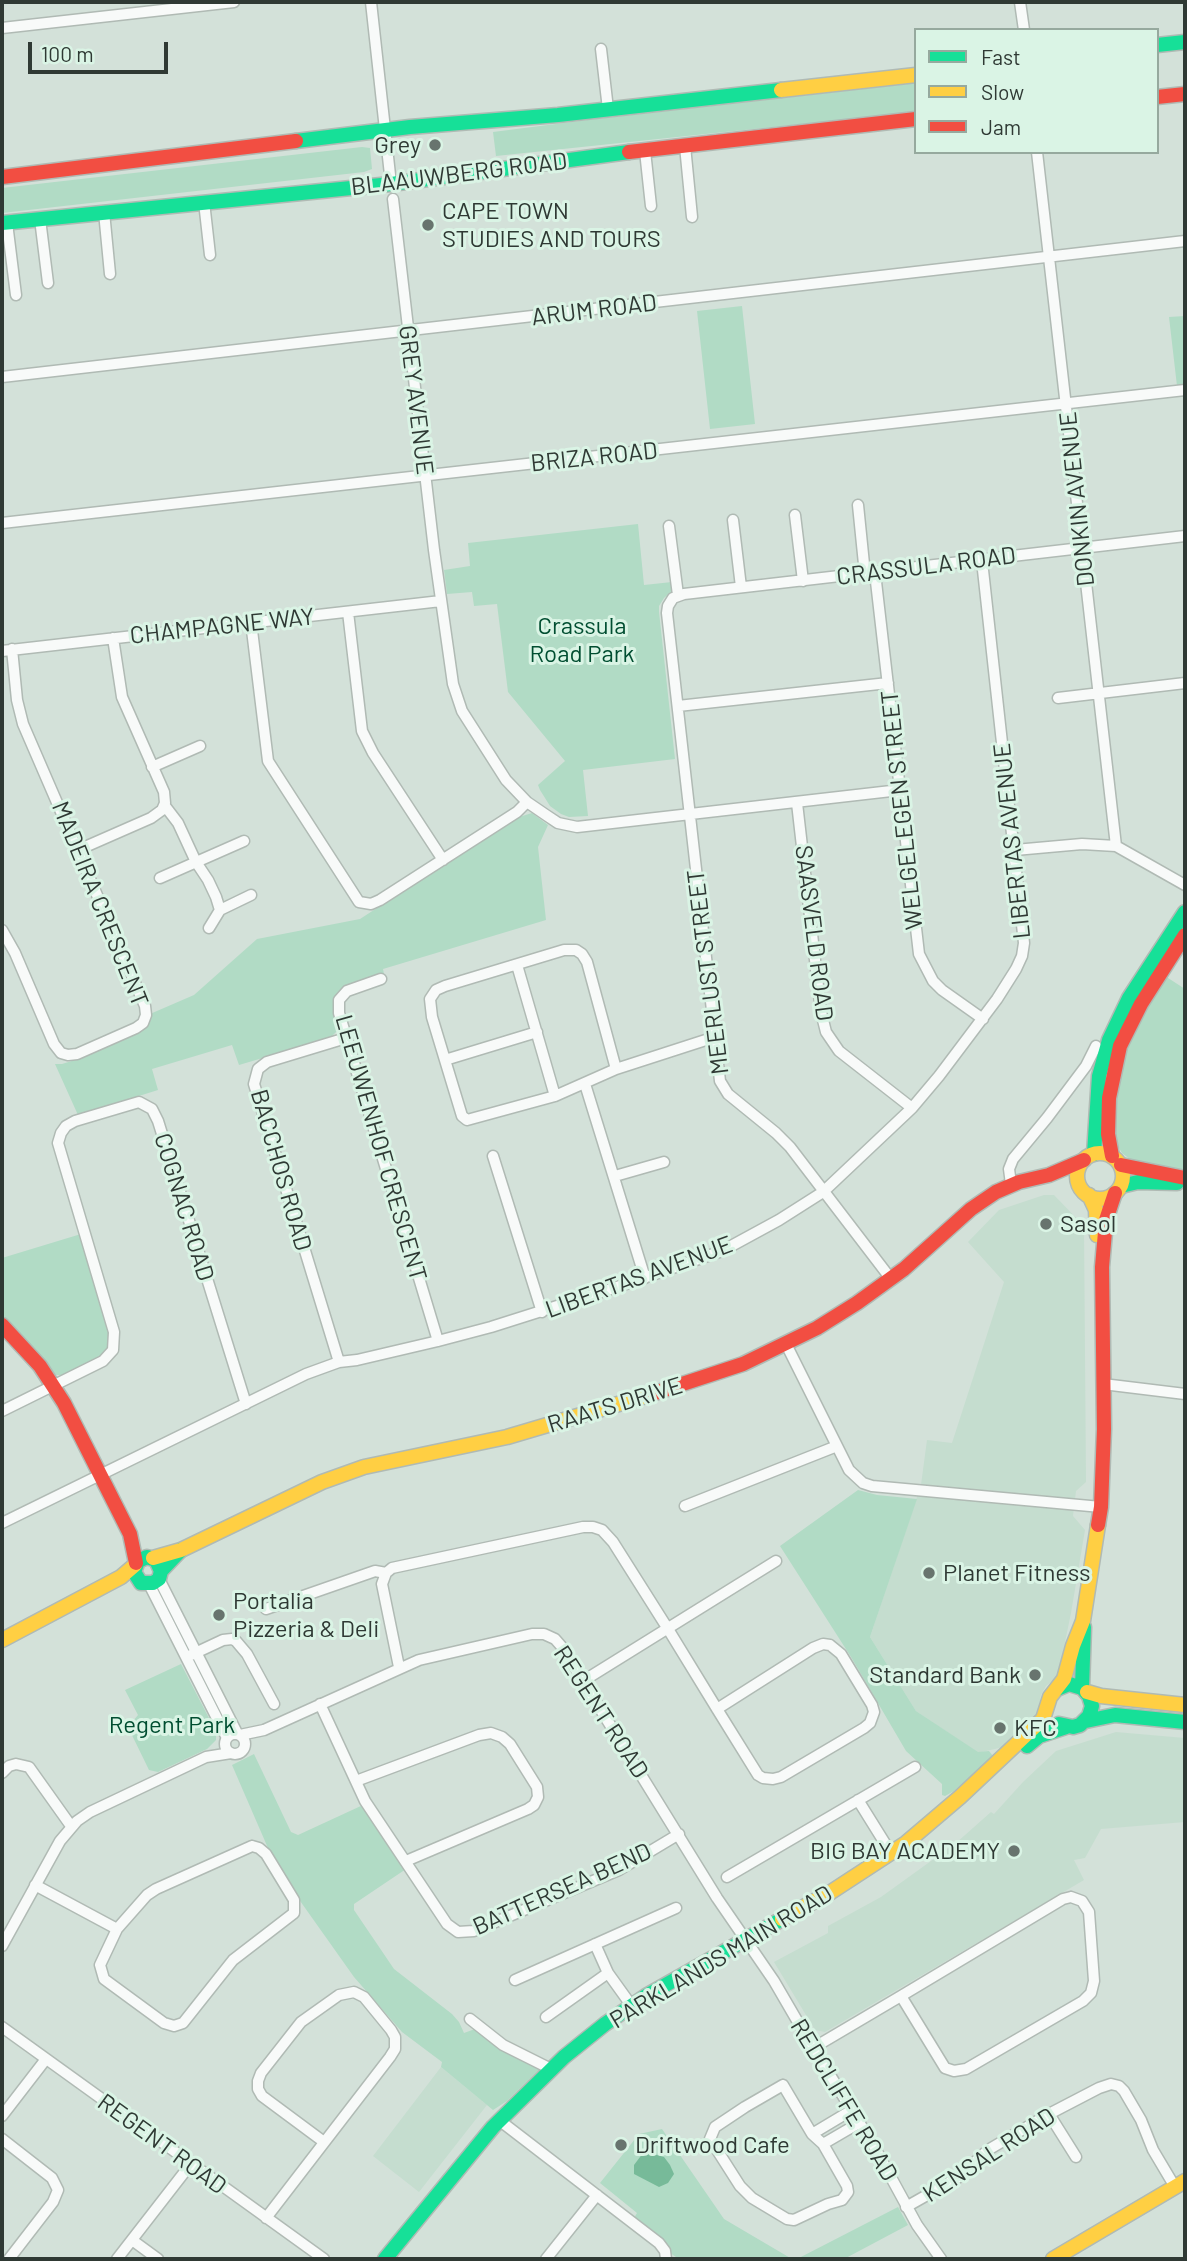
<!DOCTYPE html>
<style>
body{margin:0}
#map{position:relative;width:1187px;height:2261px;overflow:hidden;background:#d3e1d9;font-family:Barlow,sans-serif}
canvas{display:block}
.frame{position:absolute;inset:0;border:4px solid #2f3934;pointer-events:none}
.legend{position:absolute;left:914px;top:28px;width:245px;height:126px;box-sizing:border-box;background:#daf4e5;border:2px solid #96a99e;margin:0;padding:9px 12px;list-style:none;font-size:21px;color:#2f3934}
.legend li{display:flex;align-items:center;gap:14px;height:35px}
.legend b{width:35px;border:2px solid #96a99e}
.scale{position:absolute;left:28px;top:42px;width:140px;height:32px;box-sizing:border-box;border:4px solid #2f3934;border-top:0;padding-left:9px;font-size:21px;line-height:24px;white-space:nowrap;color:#2f3934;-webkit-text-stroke:5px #daf4e5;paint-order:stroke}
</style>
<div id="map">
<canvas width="1187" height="2261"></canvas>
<div class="frame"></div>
<ul class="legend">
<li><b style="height:9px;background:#16e098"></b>Fast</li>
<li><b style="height:9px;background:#ffcf43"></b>Slow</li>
<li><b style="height:9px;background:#f24e42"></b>Jam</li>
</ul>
<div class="scale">100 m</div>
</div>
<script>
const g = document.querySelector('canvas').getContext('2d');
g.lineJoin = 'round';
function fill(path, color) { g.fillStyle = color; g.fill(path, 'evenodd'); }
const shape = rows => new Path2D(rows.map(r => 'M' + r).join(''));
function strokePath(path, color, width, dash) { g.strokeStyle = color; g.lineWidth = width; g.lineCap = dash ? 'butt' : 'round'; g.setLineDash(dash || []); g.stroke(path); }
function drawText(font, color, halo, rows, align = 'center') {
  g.font = font + ' Barlow,sans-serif'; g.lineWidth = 6; g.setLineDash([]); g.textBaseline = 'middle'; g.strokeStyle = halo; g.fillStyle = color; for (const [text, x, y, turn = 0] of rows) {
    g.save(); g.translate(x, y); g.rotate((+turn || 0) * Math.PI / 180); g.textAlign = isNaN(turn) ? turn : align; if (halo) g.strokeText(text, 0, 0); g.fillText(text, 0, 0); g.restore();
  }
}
fill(shape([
 [1044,1195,1054,1195,1084,1226,1086,1482,1076,1491,1073,1516,1085,1530,1071,1613,1058,1676,1046,1686,1041,1695,1038,1714,1003,1747,978,1753,916,1711,870,1637,921,1485,927,1440,952,1443,1004,1282,968,1242,999,1210],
 [1116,1732,1185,1738,1185,1822,1101,1829,1085,1858,1074,1860,1084,1880,825,2032,815,2030,774,1962,828,1933,828,1926,881,1897,956,1843,991,1812,994,1814,1023,1782,1056,1751],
 [441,2067,487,2105,419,2192,373,2156]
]), '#c5ddcf');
fill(shape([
 [916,83,916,112,496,156,493,132,587,120],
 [362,147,370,148,372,169,364,172,2,213,2,188],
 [742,306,755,424,710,429,697,311],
 [1185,316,1185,385,1177,386,1169,317],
 [638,524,644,585,672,582,672,591,664,598,659,606,659,612,675,759,583,770,588,816,569,817,561,814,550,806,540,790,538,785,565,761,508,692,497,604,474,606,472,592,447,594,444,570,470,566,468,543],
 [532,813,548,825,538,847,546,920,383,969,384,974,348,985,344,988,337,1031,330,1038,239,1065,232,1045,152,1069,158,1090,78,1115,55,1064,62,1064,75,1060,139,1032,150,1014,194,995,257,939,360,919,516,818],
 [1165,976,1185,989,1185,1173,1136,1164,1122,1153,1117,1145,1114,1128,1114,1105,1125,1051,1132,1034],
 [81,1234,111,1336,107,1350,100,1357,62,1375,56,1375,2,1317,2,1258],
 [858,1490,877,1495,917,1499,870,1637,916,1711,978,1752,989,1751,993,1756,954,1791,945,1796,942,1795,942,1784,906,1751,851,1657,780,1546],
 [181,1664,211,1722,216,1736,216,1740,207,1749,158,1772,149,1770,128,1727,138,1715,125,1690],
 [254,1754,291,1832,298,1835,363,1805,406,1869,354,1904,354,1910,394,1969,452,2014,459,2022,464,2033,475,2029,542,2067,507,2101,493,2110,441,2067,442,2062,402,2032,354,1977,298,1898,271,1855,232,1765],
 [662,2129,724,2219,792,2259,679,2259,670,2253,666,2243,634,2218,637,2213,600,2183,639,2134],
 [898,2207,908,2225,844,2259,797,2259]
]), '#b1dbc5');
fill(shape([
 [646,2152,664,2157,670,2165,674,2174,668,2183,659,2187,634,2174,634,2165,643,2153]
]), '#77ba99');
const street = shape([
 [371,2,391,184],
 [1020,2,1024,30],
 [2,28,234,2],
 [601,49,608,109],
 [685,146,692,217],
 [645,151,651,206],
 [1037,152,1116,846],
 [393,199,434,550,453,684,462,711,506,780,527,802,546,815,558,823,577,827,900,790],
 [204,202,210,255],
 [104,212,110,274],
 [40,219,48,283],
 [7,223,16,295],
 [2,377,1185,241],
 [858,505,865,574],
 [795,515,803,581],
 [733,520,741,587],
 [2,523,1185,390],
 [669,526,678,595],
 [875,573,919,954,933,981,942,990,983,1019],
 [348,612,362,731,373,753,443,860],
 [251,622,268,761,359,902,371,904,380,900,517,812,527,802],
 [2,651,441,601],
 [1058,698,1185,683],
 [678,706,888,683],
 [152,767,200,746],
 [797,803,821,1012,826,1032,839,1051,912,1108],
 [165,806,178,823,196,862,208,880,216,897,220,910,209,928],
 [78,850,151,818,162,810,165,803,164,792,122,697,113,638],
 [1015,850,1082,844,1116,846,1185,885],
 [160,878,244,841],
 [220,910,251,895],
 [2,930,15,953,54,1044,61,1053,68,1055,77,1054,136,1028,143,1023,146,1015,145,1006,23,724,17,700,12,649],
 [517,965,555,1096],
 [381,979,347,991,339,1000,339,1013,438,1341],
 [445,1060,537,1032],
 [616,1069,587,962,582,954,576,950,564,950,445,986,436,990,430,999,432,1017,445,1060,462,1116,467,1120,555,1096,616,1069,715,1037],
 [585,1084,645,1278],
 [493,1156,542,1312],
 [615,1176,664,1162],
 [1011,1184,1009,1169,1013,1159,1047,1118,1086,1066,1096,1046],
 [891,1279,790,1147,776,1133,728,1094,720,1081,667,613,668,606,673,598,684,594,1185,536],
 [786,1344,849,1470,863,1483,872,1486,1101,1507],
 [339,1362,254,1084,258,1069,267,1062,346,1038],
 [1103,1384,1185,1394],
 [2,1411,103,1361,113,1350,114,1332,58,1143,61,1133,66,1126,75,1121,139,1102,152,1109,158,1121,246,1404],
 [685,1506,837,1446],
 [2,1523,306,1374,339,1362,357,1360,438,1341,491,1327,614,1288,722,1251,779,1220,823,1192,912,1108,939,1076,997,999,1016,969,1022,956,1024,943,982,561],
 [159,1579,237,1733],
 [149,1584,227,1738],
 [266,1609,375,1571,386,1573],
 [191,1655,223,1640,232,1639,236,1641,247,1654,274,1704],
 [399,1667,382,1584,386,1573,392,1568,583,1527,593,1527,602,1530,613,1542,668,1629,717,1709,758,1775,763,1778,773,1779,781,1777,864,1728,870,1723,874,1712,872,1705,841,1654,830,1645,823,1644,813,1648,717,1709],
 [583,1681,776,1561],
 [320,1704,365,1801,447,1924,458,1932,474,1931,619,1870,679,1834],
 '225 1744a10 10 0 1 1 20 0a10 10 0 1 1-20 0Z',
 [240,1735,264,1730,419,1660,532,1634,544,1634,555,1639,562,1647,717,1898,774,1981,806,2036,875,2148,917,2225,941,2259],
 [2,1773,9,1766,16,1764,29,1767,71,1826],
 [356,1781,479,1735,491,1733,502,1737,510,1744,537,1787,538,1797,534,1805,528,1809,406,1861],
 [858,1800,891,1853],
 [252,1846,259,1848,266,1854,294,1900,294,1913,233,1960,183,2023,174,2026,164,2023,104,1979,100,1965,117,1929,147,1895,156,1889,252,1846],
 [727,1877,915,1767],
 [35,1885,117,1929],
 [1071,1897,1082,1901,1089,1912,1094,1981,1091,1993,1083,2001,966,2069,954,2071,945,2068,901,1996,1063,1899,1071,1897],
 [595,1944,608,1973,631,2005],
 [2,1946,60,1841,77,1821,90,1812,206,1757,231,1753],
 [515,1980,676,1908],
 [546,2017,608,1973],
 [470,2019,503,2045,551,2069],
 [2,2027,324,2259],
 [813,2048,901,1996],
 [783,2085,812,2134,823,2144,847,2186,848,2192,842,2200,828,2204,794,2220,787,2219,752,2198,740,2186,710,2139,715,2127,745,2107,783,2085],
 [1049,2114,1076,2157],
 [2,2116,46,2059],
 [499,2120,659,2243,665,2251,666,2259],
 [812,2134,852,2110],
 [2,2139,52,2178,58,2190,53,2202,9,2259],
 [823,2144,859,2123],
 [906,2207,959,2177,988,2150,1049,2114,1099,2088,1111,2084,1119,2086,1124,2091,1141,2120,1153,2150,1175,2187],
 [266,2218,390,2057,395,2049,395,2037,391,2030,364,1997,354,1992,339,1995,301,2022,261,2073,258,2081,258,2089,262,2096,324,2142],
 [132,2240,158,2259],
 [117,2259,190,2165],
 [546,2259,597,2195]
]);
const fast = shape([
 [1157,45,1185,42],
 [296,141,410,127,558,115,781,90],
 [2,223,391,184,629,152],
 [1094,1154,1099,1076,1109,1040,1129,998,1185,912],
 [1121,1186,1138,1182,1177,1183],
 [161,1571,156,1560,147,1557,138,1561,134,1572,141,1583,153,1583,159,1579,161,1571,181,1550],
 [1082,1688,1084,1627],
 [1057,1689,1069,1684,1082,1688,1089,1696,1092,1706,1089,1716,1080,1725,1073,1727,1059,1724],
 [1086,1721,1115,1715,1185,1722],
 [1027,1746,1039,1736,1066,1727],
 [385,2259,493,2127,564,2057,605,2024,646,1996,782,1919]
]);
const slow = shape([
 [781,90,916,75],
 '1077 1176a23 23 0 1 1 46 0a23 23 0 1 1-46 0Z',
 [1089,1195,1096,1210,1097,1235],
 [153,1558,181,1550,322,1482,364,1467,507,1437,652,1394],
 [2,1640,121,1577,135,1565],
 [1087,1692,1101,1696,1185,1705],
 [782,1919,831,1892,906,1843,960,1797,1043,1719,1050,1697,1064,1679,1073,1646,1083,1621,1098,1525],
 [1053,2259,1185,2181]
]);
const jam = shape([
 [1157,97,1185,94],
 [629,152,916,119],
 [2,177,296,141],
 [1112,1156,1108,1134,1109,1098,1120,1046,1141,1004,1185,935],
 [1121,1165,1185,1178],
 [2,1325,40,1366,64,1403,130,1534,136,1563],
 [652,1394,743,1364,817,1328,857,1303,904,1269,971,1209,996,1192,1019,1182,1049,1175,1084,1160],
 [1098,1525,1101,1507,1104,1429,1102,1267,1106,1220,1115,1193]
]);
strokePath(street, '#b0bab4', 13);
strokePath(fast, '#b0bab4', 17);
strokePath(slow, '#b0bab4', 17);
strokePath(jam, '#b0bab4', 17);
strokePath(street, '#f8faf9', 10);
strokePath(fast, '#16e098', 14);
strokePath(slow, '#ffcf43', 14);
strokePath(jam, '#f24e42', 14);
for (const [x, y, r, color] of [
 [435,145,7,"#68746e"],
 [428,225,7,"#68746e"],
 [1046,1224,7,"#68746e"],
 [929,1573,7,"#68746e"],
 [219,1615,7,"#68746e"],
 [1035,1675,7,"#68746e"],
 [1000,1728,7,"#68746e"],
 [1014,1851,7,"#68746e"],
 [621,2145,7,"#68746e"]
]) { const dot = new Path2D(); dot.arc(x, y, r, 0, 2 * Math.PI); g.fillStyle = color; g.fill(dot); strokePath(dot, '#daf4e5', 2.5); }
drawText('24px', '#2f3934', '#daf4e5', [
 ["Grey",421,145,"right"],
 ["CAPE TOWN",442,211],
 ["STUDIES AND TOURS",442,239],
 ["Sasol",1060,1224],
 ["Planet Fitness",943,1573],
 ["Portalia",233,1601],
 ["Pizzeria & Deli",233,1629],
 ["Standard Bank",1021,1675,"right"],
 ["KFC",1014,1728],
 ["BIG BAY ACADEMY",1000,1851,"right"],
 ["Driftwood Cafe",635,2145]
], 'left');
drawText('24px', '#2f3934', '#daf4e5', [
 ["BLAAUWBERG ROAD",459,174,-7],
 ["ARUM ROAD",594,310,-7],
 ["GREY AVENUE",416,400,83],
 ["BRIZA ROAD",594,457,-6],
 ["DONKIN AVENUE",1077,499,-96],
 ["CRASSULA ROAD",926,566,-7],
 ["CHAMPAGNE WAY",222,626,-6],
 ["WELGELEGEN STREET",902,810,-96],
 ["LIBERTAS AVENUE",1012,841,-96],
 ["MADEIRA CRESCENT",100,904,68],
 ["SAASVELD ROAD",814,933,83],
 ["MEERLUST STREET",708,972,-97],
 ["LEEUWENHOF CRESCENT",381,1148,74],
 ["BACCHOS ROAD",281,1170,74],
 ["COGNAC ROAD",184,1207,73],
 ["LIBERTAS AVENUE",639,1277,-20],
 ["RAATS DRIVE",615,1405,-17],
 ["REGENT ROAD",601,1712,57],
 ["BATTERSEA BEND",562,1889,-24],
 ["PARKLANDS MAIN ROAD",721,1957,-31],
 ["REDCLIFFE ROAD",844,2100,59],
 ["REGENT ROAD",162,2144,36],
 ["KENSAL ROAD",989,2155,-33]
]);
drawText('24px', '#014e31', '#daf4e5', [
 ["Crassula",582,626],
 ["Road Park",582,654],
 ["Regent Park",172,1725]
]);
</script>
